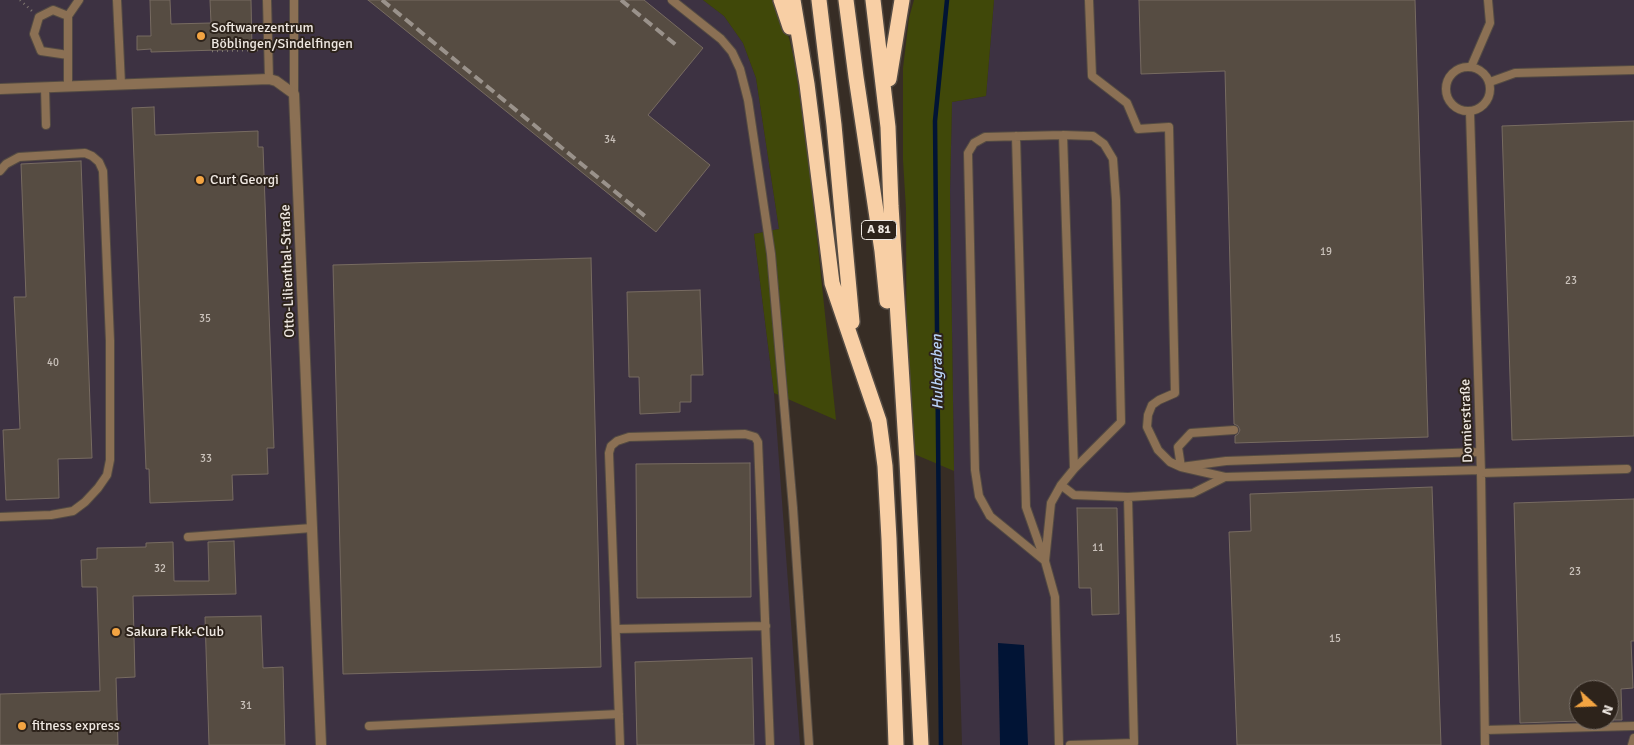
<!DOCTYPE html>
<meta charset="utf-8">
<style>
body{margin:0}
#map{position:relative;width:1634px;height:745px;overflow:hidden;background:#372d25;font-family:Signika,sans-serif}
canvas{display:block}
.north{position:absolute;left:1569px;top:680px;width:50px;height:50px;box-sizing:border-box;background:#2d231b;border:1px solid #7b726b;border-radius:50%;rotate:110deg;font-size:14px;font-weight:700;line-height:20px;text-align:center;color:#efe8e2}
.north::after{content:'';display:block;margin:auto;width:18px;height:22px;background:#f3a442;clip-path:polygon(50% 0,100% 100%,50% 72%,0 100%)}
</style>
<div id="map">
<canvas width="1634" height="745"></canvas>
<div class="north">N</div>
</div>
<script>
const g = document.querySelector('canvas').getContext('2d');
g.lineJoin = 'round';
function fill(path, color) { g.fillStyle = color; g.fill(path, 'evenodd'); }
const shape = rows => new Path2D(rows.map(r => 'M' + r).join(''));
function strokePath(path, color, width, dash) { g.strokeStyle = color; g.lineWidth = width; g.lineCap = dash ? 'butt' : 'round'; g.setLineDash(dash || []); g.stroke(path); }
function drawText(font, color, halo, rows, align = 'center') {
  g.font = font + ' Signika,sans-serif'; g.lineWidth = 4; g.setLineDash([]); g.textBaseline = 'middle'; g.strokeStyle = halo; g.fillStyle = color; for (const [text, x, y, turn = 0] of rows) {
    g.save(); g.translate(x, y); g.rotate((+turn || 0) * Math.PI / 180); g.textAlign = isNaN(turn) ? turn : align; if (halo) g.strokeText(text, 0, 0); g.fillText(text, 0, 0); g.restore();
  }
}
fill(shape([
 [0,0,703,0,724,16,743,43,756,78,779,229,754,234,774,393,800,745,0,745],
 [994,0,1634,0,1634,745,962,745,954,471,950,191,952,102,986,96],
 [1579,690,1609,690,1609,720,1579,720]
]), '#3d3242');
fill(shape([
 [703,0,774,0,789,38,795,63,811,180,836,420,774,393,754,234,779,229,756,78,743,43,724,16],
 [914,0,994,0,986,96,952,102,950,191,954,471,907,451,906,209,903,160,903,68,909,18]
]), '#404809');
fill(shape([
 [998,643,1024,645,1028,745,1000,745]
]), '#011435');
strokePath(shape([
 [941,745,935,121,947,0]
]), '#011435', 4.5);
const building = shape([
 [150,0,170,0,171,24,211,23,210,0,251,0,252,49,151,52,151,49,137,50,137,36,151,36,150,0],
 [368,0,644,0,703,48,648,115,710,165,656,232,368,0],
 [1139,0,1415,0,1428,437,1235,443,1235,436,1238,434,1240,430,1238,426,1234,424,1225,71,1141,74,1139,0],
 [154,107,155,135,258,131,258,147,263,147,274,448,267,448,268,474,232,475,233,500,150,503,149,469,146,469,132,108,154,107],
 [1634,121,1634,436,1512,440,1502,126,1634,121],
 [81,161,92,458,58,459,59,498,6,500,3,430,20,429,14,297,26,297,21,164,81,161],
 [591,258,601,667,343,674,333,265,591,258],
 [700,290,703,375,691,375,691,402,680,402,680,412,640,414,639,377,629,377,627,292,700,290],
 [750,463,751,597,637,598,636,464,750,463],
 [1432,487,1441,745,1237,745,1229,532,1251,531,1250,494,1432,487],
 [1634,499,1634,641,1631,641,1633,688,1621,689,1622,720,1609,720,1609,690,1579,690,1579,721,1520,723,1514,503,1634,499],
 [1077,508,1117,508,1119,614,1092,615,1091,588,1079,588,1077,508],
 [234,541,236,594,133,596,135,677,116,678,118,745,0,745,0,694,100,691,97,587,82,587,81,560,97,559,97,548,146,547,146,543,173,542,174,581,209,581,208,542,234,541],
 [261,616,263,668,283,667,285,745,209,745,205,617,261,616],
 [752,658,754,745,637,745,635,662,752,658]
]);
fill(building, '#564c42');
strokePath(building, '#776b61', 1);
const service = shape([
 [117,0,121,84],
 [267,0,269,79],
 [672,0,721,39,732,52,740,69,748,100,771,254,793,508,809,745],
 [68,55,41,51,34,34,39,17,53,10,68,16],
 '1446 89a22 22 0 1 1 44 0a22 22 0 1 1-44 0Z',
 [1471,67,1490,23,1488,0],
 [1490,82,1515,73,1634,70],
 [45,87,46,125],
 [68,87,68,16,79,0],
 [294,94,294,0],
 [1470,112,1481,473,1485,745],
 [1063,135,1093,136,1104,144,1113,159,1116,200,1121,422,1074,469,1061,485,1051,503,1045,561,990,516,979,496,975,470,968,153,974,143,985,137,1063,135],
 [1063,135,1074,469],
 [1016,136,1026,507,1045,561,1055,597,1059,745],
 [0,171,6,164,19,157,85,153,92,156,99,162,103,171,110,341,110,460,107,475,98,488,85,502,73,511,51,515,0,517],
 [1234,430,1191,433,1178,447,1181,467,1226,461,1480,452],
 [1481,473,1627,469],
 [1225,477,1481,470],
 [1061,485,1074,495,1128,497,1193,493,1225,477,1181,467,1170,462,1158,450,1147,427,1148,415,1152,405,1159,400,1175,393,1169,127,1138,129,1127,103,1092,76,1089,0],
 [188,537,312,528],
 [617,629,766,626],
 [369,726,619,714],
 [1485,730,1634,726],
 [620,745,609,453,611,446,617,441,629,437,745,434,755,437,758,442,770,745],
 [1070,745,1134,743,1128,497],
 [1632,745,1634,738]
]);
const minor = shape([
 [0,89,269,79,276,81,294,94,321,745]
]);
const motorway = shape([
 [781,0,790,27],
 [793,0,807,84,832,283,879,421,885,466,889,539,896,745],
 [819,0,834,125,852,322],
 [846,0,856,77,882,251,887,301],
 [873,0,888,127,891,206,907,461,921,745],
 [889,79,902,0]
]);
strokePath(service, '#544b43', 10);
strokePath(minor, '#544b43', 12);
strokePath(motorway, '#544b43', 18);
strokePath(shape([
 [20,0,32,11],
 [212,51,258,50]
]), '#7e766e', 2.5, [1, 4]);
strokePath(service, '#8b7054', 8);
strokePath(minor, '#8b7054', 10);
strokePath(motorway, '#f8cfa5', 15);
strokePath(shape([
 [382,0,646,217],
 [621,0,676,45]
]), '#9a928b', 4, [10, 5]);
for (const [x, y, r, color] of [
 [201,36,5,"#f3a442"],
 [200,180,5,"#f3a442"],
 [116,632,5,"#f3a442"],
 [22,726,5,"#f3a442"]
]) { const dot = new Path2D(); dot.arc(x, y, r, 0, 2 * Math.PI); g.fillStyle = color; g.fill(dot); strokePath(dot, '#2d231b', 2); }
drawText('11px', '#c9c1ba', null, [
 ["34",610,140],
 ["19",1326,252],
 ["23",1571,281],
 ["35",205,319],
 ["40",53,363],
 ["33",206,459],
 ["11",1098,548],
 ["32",160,569],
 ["23",1575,572],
 ["15",1335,639],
 ["31",246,706]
]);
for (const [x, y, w] of [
 [879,230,35]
]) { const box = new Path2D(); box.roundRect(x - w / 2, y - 9.5, w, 19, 4); g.fillStyle = '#2d231b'; g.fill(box); strokePath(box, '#efe8e2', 1); }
drawText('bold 12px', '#efe8e2', null, [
 ["A 81",879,230]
]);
drawText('14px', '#efe8e2', '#2d231b', [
 ["Softwarezentrum",211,28],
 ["Böblingen/Sindelfingen",211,44],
 ["Curt Georgi",210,180],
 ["Sakura Fkk-Club",126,632],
 ["fitness express",32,726]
], 'left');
drawText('14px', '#efe8e2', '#2d231b', [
 ["Otto-Lilienthal-Straße",288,271,-92],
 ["Dornierstraße",1467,421,-92]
]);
drawText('italic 15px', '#b9d2f8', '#2d231b', [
 ["Hulbgraben",938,372,-91]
]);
</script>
